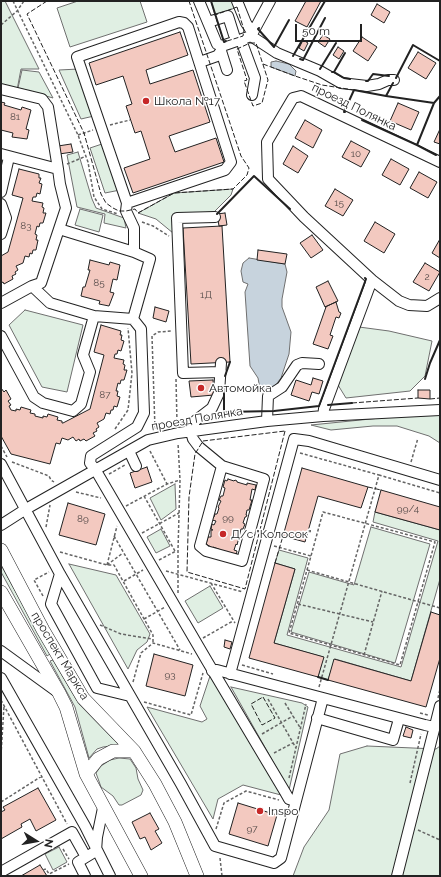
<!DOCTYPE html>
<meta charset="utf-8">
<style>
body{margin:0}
#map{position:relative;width:441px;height:877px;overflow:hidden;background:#fff;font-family:Raleway,sans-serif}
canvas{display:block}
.frame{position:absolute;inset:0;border:2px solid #222;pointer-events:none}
.north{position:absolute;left:16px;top:821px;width:40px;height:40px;-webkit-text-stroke:3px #fff;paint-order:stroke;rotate:101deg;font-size:11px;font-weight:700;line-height:16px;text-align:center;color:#222}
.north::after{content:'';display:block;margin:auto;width:14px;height:18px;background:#222;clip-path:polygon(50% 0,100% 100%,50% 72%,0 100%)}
.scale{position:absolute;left:295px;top:24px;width:67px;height:18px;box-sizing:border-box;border:2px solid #222;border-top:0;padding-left:5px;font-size:12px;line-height:14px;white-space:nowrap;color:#222;-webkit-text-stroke:3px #fff;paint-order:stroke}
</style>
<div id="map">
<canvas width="441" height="877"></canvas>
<div class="frame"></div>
<div class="north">N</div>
<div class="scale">50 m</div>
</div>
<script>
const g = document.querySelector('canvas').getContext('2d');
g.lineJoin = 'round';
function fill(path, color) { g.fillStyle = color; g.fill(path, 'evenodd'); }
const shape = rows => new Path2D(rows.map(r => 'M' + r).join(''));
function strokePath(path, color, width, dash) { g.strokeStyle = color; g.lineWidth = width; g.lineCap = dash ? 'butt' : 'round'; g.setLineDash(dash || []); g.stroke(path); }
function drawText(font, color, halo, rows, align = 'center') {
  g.font = font + ' Raleway,sans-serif'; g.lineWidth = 3; g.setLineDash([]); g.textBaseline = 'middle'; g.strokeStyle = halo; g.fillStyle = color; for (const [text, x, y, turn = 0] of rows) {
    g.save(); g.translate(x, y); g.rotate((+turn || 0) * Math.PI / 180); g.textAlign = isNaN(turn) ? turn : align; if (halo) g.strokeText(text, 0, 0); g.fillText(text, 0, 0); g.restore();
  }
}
const green = shape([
 [1,1,5,1,39,69,21,69,17,90,1,86,1,1],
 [78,1,140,1,147,22,70,47,57,8,78,1],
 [211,1,233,1,235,8,215,15,211,1],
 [79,69,94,116,81,119,59,70,79,69],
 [22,70,39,72,53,98,18,88,22,70],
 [105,143,120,190,105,193,90,148,105,143],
 [78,152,92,199,96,208,124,218,126,228,104,223,105,214,77,207,67,155,78,152],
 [233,189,231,195,214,212,181,214,173,233,156,219,138,213,174,193,233,189],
 [80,209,103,215,99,232,75,225,80,209],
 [25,310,83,325,67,392,42,387,9,325,25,310],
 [359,327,389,331,432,341,425,376,410,391,346,398,338,385,359,327],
 [440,412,440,443,429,436,397,426,373,426,331,430,311,425,440,412],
 [175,484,176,509,161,520,150,498,175,484],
 [375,512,440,530,440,579,411,681,335,659,328,680,318,677,323,657,274,643,295,569,275,563,279,550,308,558,287,635,401,667,438,541,373,522,375,512],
 [371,527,430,544,395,663,291,632,309,572,354,585,371,527],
 [161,529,170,546,156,553,147,537,161,529],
 [69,564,116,575,150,634,147,642,137,650,128,669,69,564],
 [1,565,50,654,47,656,1,572,1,565],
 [210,586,223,608,198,623,185,601,210,586],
 [53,660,79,704,119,745,103,747,97,749,89,758,75,707,50,661,53,660],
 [210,676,281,795,243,785,218,799,213,819,147,707,202,722,207,719,200,706,210,676],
 [231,687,302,703,308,707,289,790,231,687],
 [367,746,436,749,440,746,440,876,293,876,304,847,329,810,340,754,367,746],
 [119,758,130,759,136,768,138,779,143,790,141,795,122,805,119,805,113,796,101,787,96,773,101,766,110,760,119,758],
 [59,847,67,862,53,870,45,854,59,847]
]);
fill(green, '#e0efe3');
strokePath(green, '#6f6f6f', 1);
const water = shape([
 [276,61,289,64,296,71,295,76,271,67,271,62,276,61],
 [249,258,285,264,287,272,282,299,282,307,291,332,289,354,281,378,275,386,266,389,260,389,258,378,250,366,245,292,248,284,243,282,241,271,243,263,249,258]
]);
fill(water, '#c7d3dd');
strokePath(water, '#6f6f6f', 1);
const building = shape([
 [306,1,321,1,307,27,295,21,306,1],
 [377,4,390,12,384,23,371,15,377,4],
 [180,32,188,55,146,70,150,84,193,70,210,122,169,136,175,152,216,138,224,162,133,193,124,168,150,159,141,131,135,133,126,106,132,104,123,76,96,85,89,63,180,32],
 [323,35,330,39,325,47,318,42,323,35],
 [362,37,377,47,368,61,353,51,362,37],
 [303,40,308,43,304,51,299,48,303,40],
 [338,47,344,51,339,59,333,55,338,47],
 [418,52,436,63,426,79,408,68,418,52],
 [1,102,5,103,4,105,21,110,22,107,31,110,26,129,29,130,27,139,12,137,13,133,1,130,1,102],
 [398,103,419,112,411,130,390,121,398,103],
 [305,120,322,130,313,148,295,138,305,120],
 [440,129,440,144,434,142,440,129],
 [351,141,370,151,361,167,342,157,351,141],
 [71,144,73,152,59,154,58,146,71,144],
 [293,146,308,156,298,173,283,164,293,146],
 [391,159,409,169,400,185,382,175,391,159],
 [19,169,39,174,39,178,41,178,39,183,42,184,40,194,37,193,36,197,33,197,32,201,43,203,42,207,44,208,43,213,46,213,43,223,40,223,39,227,37,226,35,234,37,235,36,240,38,240,36,250,33,250,32,254,30,253,29,257,25,256,23,263,16,266,18,270,15,272,16,274,12,276,13,279,4,284,3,282,1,283,1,256,8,252,23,198,12,195,19,169],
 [419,172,437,182,428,198,410,188,419,172],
 [335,189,353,200,343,216,325,206,335,189],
 [225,213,227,225,219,226,217,214,225,213],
 [375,222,395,234,384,253,364,241,375,222],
 [222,226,230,362,191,364,183,228,222,226],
 [312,235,323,250,311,258,300,243,312,235],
 [440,239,440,258,432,253,440,239],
 [258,250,287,254,285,264,257,260,258,250],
 [90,260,109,265,110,262,120,265,117,280,113,279,110,292,114,293,109,306,99,304,100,301,81,296,83,287,85,287,90,270,88,270,90,260],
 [425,263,440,272,429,291,413,282,425,263],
 [328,281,338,301,325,307,316,287,328,281],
 [336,302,339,312,341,313,339,318,336,317,330,335,333,336,328,349,313,344,326,307,325,307,336,302],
 [155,307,169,311,166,322,153,318,155,307],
 [101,325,121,331,120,335,122,335,121,340,124,341,121,351,118,350,117,354,115,354,114,358,124,360,123,364,125,365,124,370,127,370,124,380,121,380,120,384,118,383,116,391,118,391,117,396,120,397,117,407,114,406,113,410,111,410,110,414,106,413,104,419,97,423,99,427,96,429,97,431,93,433,95,436,86,441,84,439,80,441,79,439,76,441,73,437,68,440,62,438,60,444,56,443,50,464,11,454,1,436,1,388,4,392,6,390,11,399,8,401,11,405,9,406,11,410,16,411,16,409,20,410,21,407,31,410,30,413,35,414,35,416,43,418,43,416,47,417,48,414,58,417,57,420,62,421,62,423,63,423,90,409,104,355,94,352,101,325],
 [313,378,323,381,319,394,312,392,309,401,291,395,296,380,311,385,313,378],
 [213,380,214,395,191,397,189,381,213,380],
 [418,390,430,390,430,399,418,398,418,390],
 [147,467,152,482,135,488,130,473,147,467],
 [302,468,368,487,361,508,318,496,305,542,283,536,302,468],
 [228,479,234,481,235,480,237,481,237,482,247,485,247,483,256,485,255,490,252,489,250,500,252,500,249,510,247,510,246,515,247,515,246,517,245,517,243,523,245,524,243,529,241,529,237,545,236,544,234,550,237,551,236,556,227,554,228,552,221,551,221,550,213,547,213,549,211,548,211,547,206,544,208,537,211,537,211,530,213,530,211,529,212,524,214,525,216,521,212,520,213,516,214,517,215,514,217,514,219,508,218,507,221,501,219,500,221,496,223,496,225,488,223,487,225,480,227,481,228,479],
 [381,490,440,507,440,530,375,512,381,490],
 [68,503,105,514,96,545,59,535,68,503],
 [275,563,295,569,274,643,324,657,318,677,249,658,275,563],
 [431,612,440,615,440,658,426,707,328,680,334,659,411,681,431,612],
 [225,640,232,642,230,649,224,647,225,640],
 [154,654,193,665,185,696,146,686,154,654],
 [406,727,413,730,411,738,403,736,406,727],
 [38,788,56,820,36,831,30,819,21,824,22,827,1,839,1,812,5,810,3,807,38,788],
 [238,803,277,815,268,846,229,834,238,803],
 [150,813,159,829,155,831,162,843,151,850,145,837,140,839,132,822,150,813],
 [40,865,47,876,21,876,40,865]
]);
fill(building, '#f3c9c0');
strokePath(building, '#222', 1);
const minor = shape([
 [199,1,217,44,222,46,251,36,277,53,320,71,341,83,367,86,379,84,388,80,394,80],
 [237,1,246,23,252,32],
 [208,22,228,16,234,35],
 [251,36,270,1],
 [241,40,255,78,252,95],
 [222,46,221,51,227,70],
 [200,62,217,56,221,51],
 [1,89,42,99,48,107,58,169,1,154],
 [440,162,301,96,293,98,267,142,268,179,304,217,372,280,399,301,409,305,427,306,440,298],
 [1,192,9,157],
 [127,203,225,170,231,162,188,27,184,23,179,22,77,57,127,203,126,211,134,228,134,252],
 [1,204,6,218,1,234],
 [215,217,177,218,183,373,221,372],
 [32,286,50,303,94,316],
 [1,303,32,286,41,283,66,208,60,184,58,169],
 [133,319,141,329,144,413,137,427,91,456,90,463,95,469,207,661,285,792,289,799,295,801],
 [1,336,34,397,43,403,73,411,81,404,90,372,83,355,94,316,133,319,150,259,134,252,59,229],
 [221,363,219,393,212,408,195,421,191,432,193,439,199,447,222,466,200,546,206,551,242,561,264,479,222,466],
 [323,416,324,409,372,280],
 [267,421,268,396,282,387,297,365,302,363,319,364],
 [129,451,136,466],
 [1,464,60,574,181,784,215,846,274,863,281,858,323,698,425,725,434,727,440,723],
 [1,525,26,509,148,440,178,433,267,421,323,416,440,410],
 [60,574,51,604,97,688,130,696],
 [1,651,56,691],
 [212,671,217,670,323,698],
 [230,674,294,439,309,441,440,480],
 [1,678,85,826,110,876],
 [317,718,393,740,399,719],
 [1,872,72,832,86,857],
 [85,876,78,862,96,851,97,837,103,808],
 [397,876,440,706]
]);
const major = shape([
 [1,550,43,630,83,698,134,751,155,784,175,822,197,876],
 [1,592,59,693,66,707,86,774,141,876],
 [86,774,98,759,113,751,134,751]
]);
strokePath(minor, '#222', 12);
strokePath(major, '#222', 14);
strokePath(shape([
 [13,1,78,135,88,162,94,197,102,209,118,214],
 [1,25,17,11,24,1],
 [110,125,130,120],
 [78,135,93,130],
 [67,164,84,157],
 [142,222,153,226,169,236],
 [176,379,177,423],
 [177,422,185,422],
 [115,429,128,410,132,373,128,328],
 [155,429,152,336,158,332,172,331],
 [1,446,7,457],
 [150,451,167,484],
 [300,453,379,475],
 [12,462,49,476,51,480,54,482],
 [411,462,418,438],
 [109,474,125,465],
 [76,492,101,498],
 [144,496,175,551],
 [126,506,167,484,180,480],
 [46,527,50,505],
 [142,533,179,513],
 [114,536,180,650],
 [274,546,311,556,289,633,400,665,435,542,323,512,311,556],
 [60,552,107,565,114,565,153,635,153,643],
 [159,560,176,551],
 [107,565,117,526],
 [107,565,123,553],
 [307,570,440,608],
 [166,571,243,592],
 [124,581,143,570],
 [211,583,235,623],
 [178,593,178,550,180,480,178,443],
 [43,596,34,580,49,572],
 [298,604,373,622],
 [144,619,165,607],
 [100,625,121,634,152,639],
 [203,638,233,621],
 [364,655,382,591],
 [242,665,273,674],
 [133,682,141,653,153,643,192,654],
 [319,687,379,475,440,493],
 [438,698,440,689],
 [268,699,296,748],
 [1,700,67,824],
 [144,702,191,715,203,673],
 [285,703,301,729],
 [420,713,428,715],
 [262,734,293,716],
 [274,753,293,743],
 [1,755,4,706],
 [289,778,306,704],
 [410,783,421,734],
 [1,802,42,776],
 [216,829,224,803,246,791,279,800],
 [418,830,440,840],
 [63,849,69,859],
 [220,858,222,876],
 [43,870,46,869,49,874,69,864]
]), '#646464', 1.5, [3, 2]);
strokePath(minor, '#fff', 10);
strokePath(major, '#fff', 13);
strokePath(shape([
 [47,1,27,14,84,133,101,194,106,203,113,208,119,211,126,211,135,209,138,213,174,193,233,189,247,175,249,168,241,156,189,1],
 [237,7,244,30,243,36,224,42,215,15,237,7],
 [250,43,256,43,268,80,262,103,253,106,244,81,247,80,237,49,250,43],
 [263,64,295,76,322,85,354,90],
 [430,399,440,398],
 [352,403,418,398],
 [285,431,245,589,187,572,189,497,195,454,203,441,285,431],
 [368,487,381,490],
 [275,563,283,536],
 [263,697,275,718,262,725,251,704,263,697]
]), '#222', 1, [5, 2]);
strokePath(shape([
 [211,1,224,42,226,41],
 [259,28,258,29,274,47,289,20],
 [293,56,325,1],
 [300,59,303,60,325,18],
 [320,69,336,43],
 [332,72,334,72,345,53],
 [334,72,344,78,350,79],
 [396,78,413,45,440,61],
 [366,81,368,81,373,74,389,76],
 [393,83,386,96,434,103,440,96],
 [345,112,344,112,354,90,386,96],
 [362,120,417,145,434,103],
 [417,145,436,155],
 [217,214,254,176,290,209],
 [225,376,230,362],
 [425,379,430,363,440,340],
 [224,392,224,412,274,411,319,406,366,279,365,278],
 [328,405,352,403],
 [318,677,328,680]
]), '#222', 2);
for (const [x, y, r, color] of [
 [146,101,4,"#c62828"],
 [201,388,4,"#c62828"],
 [223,534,4,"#c62828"],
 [260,811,4,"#c62828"]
]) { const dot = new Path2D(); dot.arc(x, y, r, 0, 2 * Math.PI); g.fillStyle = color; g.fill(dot); strokePath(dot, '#fff', 1.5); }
drawText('10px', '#564c4a', null, [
 ["81",15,117],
 ["10",356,154],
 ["15",339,203],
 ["83",26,226],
 ["2",427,277],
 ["85",99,283],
 ["1Д",206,295],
 ["87",105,395],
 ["99/4",408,509],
 ["99",228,518],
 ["89",83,519],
 ["93",170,675],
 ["97",252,829]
]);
drawText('12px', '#222', '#fff', [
 ["Школа №17",154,101],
 ["Автомойка",209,388],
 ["Д/с \"Колосок\"",231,534],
 ["Inspo",268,811]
], 'left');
drawText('12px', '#222', '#fff', [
 ["проезд Полянка",354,107,26],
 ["проезд Полянка",197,419,-10],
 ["проспект Маркса",60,656,59]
]);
</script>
